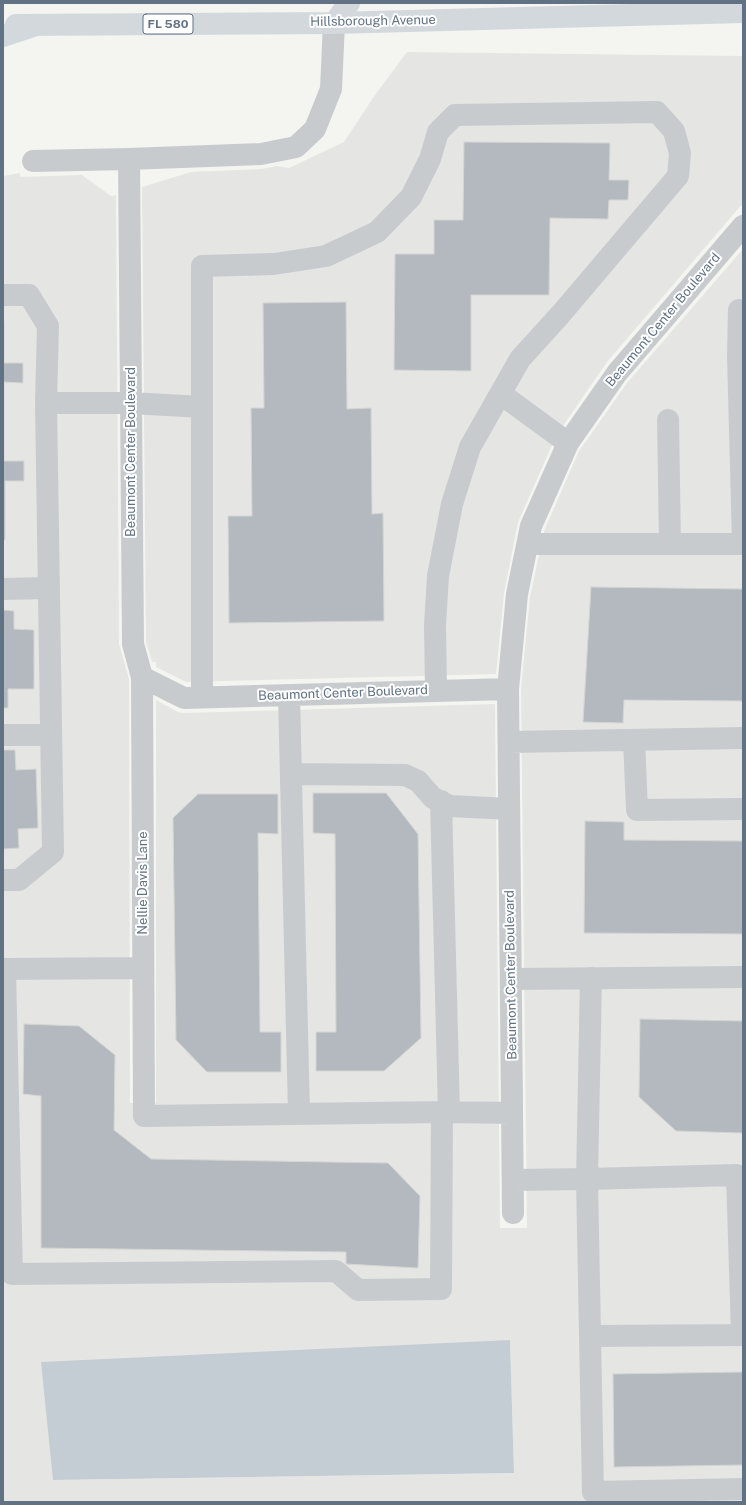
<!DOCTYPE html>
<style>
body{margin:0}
#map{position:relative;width:746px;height:1505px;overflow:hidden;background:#f4f5f0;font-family:"Public Sans",sans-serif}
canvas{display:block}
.frame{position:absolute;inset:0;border:4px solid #607284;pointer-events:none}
</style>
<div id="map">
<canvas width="746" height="1505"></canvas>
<div class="frame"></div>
</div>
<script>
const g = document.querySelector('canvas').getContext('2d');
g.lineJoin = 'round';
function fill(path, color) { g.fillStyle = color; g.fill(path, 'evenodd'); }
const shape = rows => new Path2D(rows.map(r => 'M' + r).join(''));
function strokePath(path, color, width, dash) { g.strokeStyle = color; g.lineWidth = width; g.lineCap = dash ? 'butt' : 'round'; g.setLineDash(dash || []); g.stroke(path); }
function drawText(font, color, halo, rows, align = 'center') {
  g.font = font + ' "Public Sans",sans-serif'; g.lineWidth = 4; g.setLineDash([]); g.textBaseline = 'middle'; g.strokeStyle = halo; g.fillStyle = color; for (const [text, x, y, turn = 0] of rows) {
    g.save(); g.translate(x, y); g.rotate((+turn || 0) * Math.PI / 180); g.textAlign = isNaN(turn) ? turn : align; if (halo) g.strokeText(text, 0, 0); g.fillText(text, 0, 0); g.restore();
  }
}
fill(shape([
 [407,52,743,56,743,203,607,362,556,436,518,522,504,593,496,674,186,682,156,667,156,662,152,662,146,642,142,187,191,172,262,169,276,166,289,168,344,142,375,95],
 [20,173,20,177,82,175,111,196,116,195,119,644,129,679,130,1103,156,1103,156,700,178,712,184,713,495,704,500,1228,527,1228,521,689,530,597,544,531,579,451,627,383,743,249,743,1502,3,1502,3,176],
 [510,1340,514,1473,53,1480]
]), '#e5e6e3');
fill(shape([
 [510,1340,514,1473,53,1480,41,1362]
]), '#c4cdd3');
const building = shape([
 [464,142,610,143,609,180,629,180,628,200,609,200,608,219,550,218,549,295,471,295,471,371,394,370,395,254,434,254,434,220,463,220,464,142],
 [346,302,347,409,371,408,372,514,383,513,384,621,229,623,228,516,252,516,251,408,264,408,263,303,346,302],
 [3,323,4,323,4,363,23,363,23,383,4,382,4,461,24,461,24,481,5,481,5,540,3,540,3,323],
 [591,587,743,589,743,701,624,700,623,723,583,722,591,587],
 [3,610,14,611,14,629,34,630,34,689,8,689,8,708,3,708,3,610],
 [3,750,15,750,16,770,36,769,38,828,18,829,19,848,3,849,3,750],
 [313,793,386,793,418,834,421,1038,384,1071,316,1071,316,1032,336,1032,335,834,313,833,313,793],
 [198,794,278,794,278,834,258,833,260,1032,281,1032,281,1072,207,1072,176,1040,173,818,198,794],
 [585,821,624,822,624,840,743,841,743,934,584,933,585,821],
 [640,1019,743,1021,743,1133,676,1131,639,1097,640,1019],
 [24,1024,79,1026,115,1055,114,1130,151,1159,388,1163,420,1196,418,1268,346,1264,346,1252,41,1248,41,1096,23,1094,24,1024],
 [743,1372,743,1465,614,1467,613,1374,743,1372]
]);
fill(building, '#b3b9be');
strokePath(building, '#d5d6d3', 1);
strokePath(shape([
 [129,159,133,644,142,677,184,698,508,689],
 [33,161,129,159,261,154,296,147,315,129,331,89,334,23],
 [3,295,29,295,48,326,46,403],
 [739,310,738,356,743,544],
 [501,394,568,443],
 [668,420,670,544],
 [528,544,743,544],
 [3,589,49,588],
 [142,677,144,1116,442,1112],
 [289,695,299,1114],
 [202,697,202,266,274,264,326,256,377,232,411,197,430,159,438,132,455,115,657,112,674,131,680,153,678,176,560,315,520,359,470,447,452,504,438,576,435,625,436,691],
 [3,735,51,735],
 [634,740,637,810,743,809],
 [509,742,743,738],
 [291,774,405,775,418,781,433,798,450,806,509,809],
 [441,801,449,1112],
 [3,880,19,880,53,852,46,403,131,403,202,407],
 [143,968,5,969,12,1274,336,1271,358,1290,441,1289,442,1112,512,1113],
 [591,978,587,1179,737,1175,742,1335],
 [511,979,743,977],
 [513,1180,587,1179,593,1492,743,1489],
 [513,1213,508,689,517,594,531,526,568,443,617,373,743,226],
 [590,1336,743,1335]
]), '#c8cbce', 22);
strokePath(shape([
 [334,23,349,3],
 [16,25,334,23,743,12]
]), '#d2d8dc', 22);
strokePath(shape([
 [3,36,36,25]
]), '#d2d8dc', 22);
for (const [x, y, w] of [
 [168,24,50]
]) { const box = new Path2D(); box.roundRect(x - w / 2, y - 10, w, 20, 3); g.fillStyle = '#fff'; g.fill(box); strokePath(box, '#607284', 1); }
drawText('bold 12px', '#607284', null, [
 ["FL 580",168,24]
]);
drawText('13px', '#607284', '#fff', [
 ["Hillsborough Avenue",373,21,-1],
 ["Beaumont Center Boulevard",663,320,-50],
 ["Beaumont Center Boulevard",131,452,-90],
 ["Beaumont Center Boulevard",343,693,-2],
 ["Nellie Davis Lane",143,883,-90],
 ["Beaumont Center Boulevard",511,975,-91]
]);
</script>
